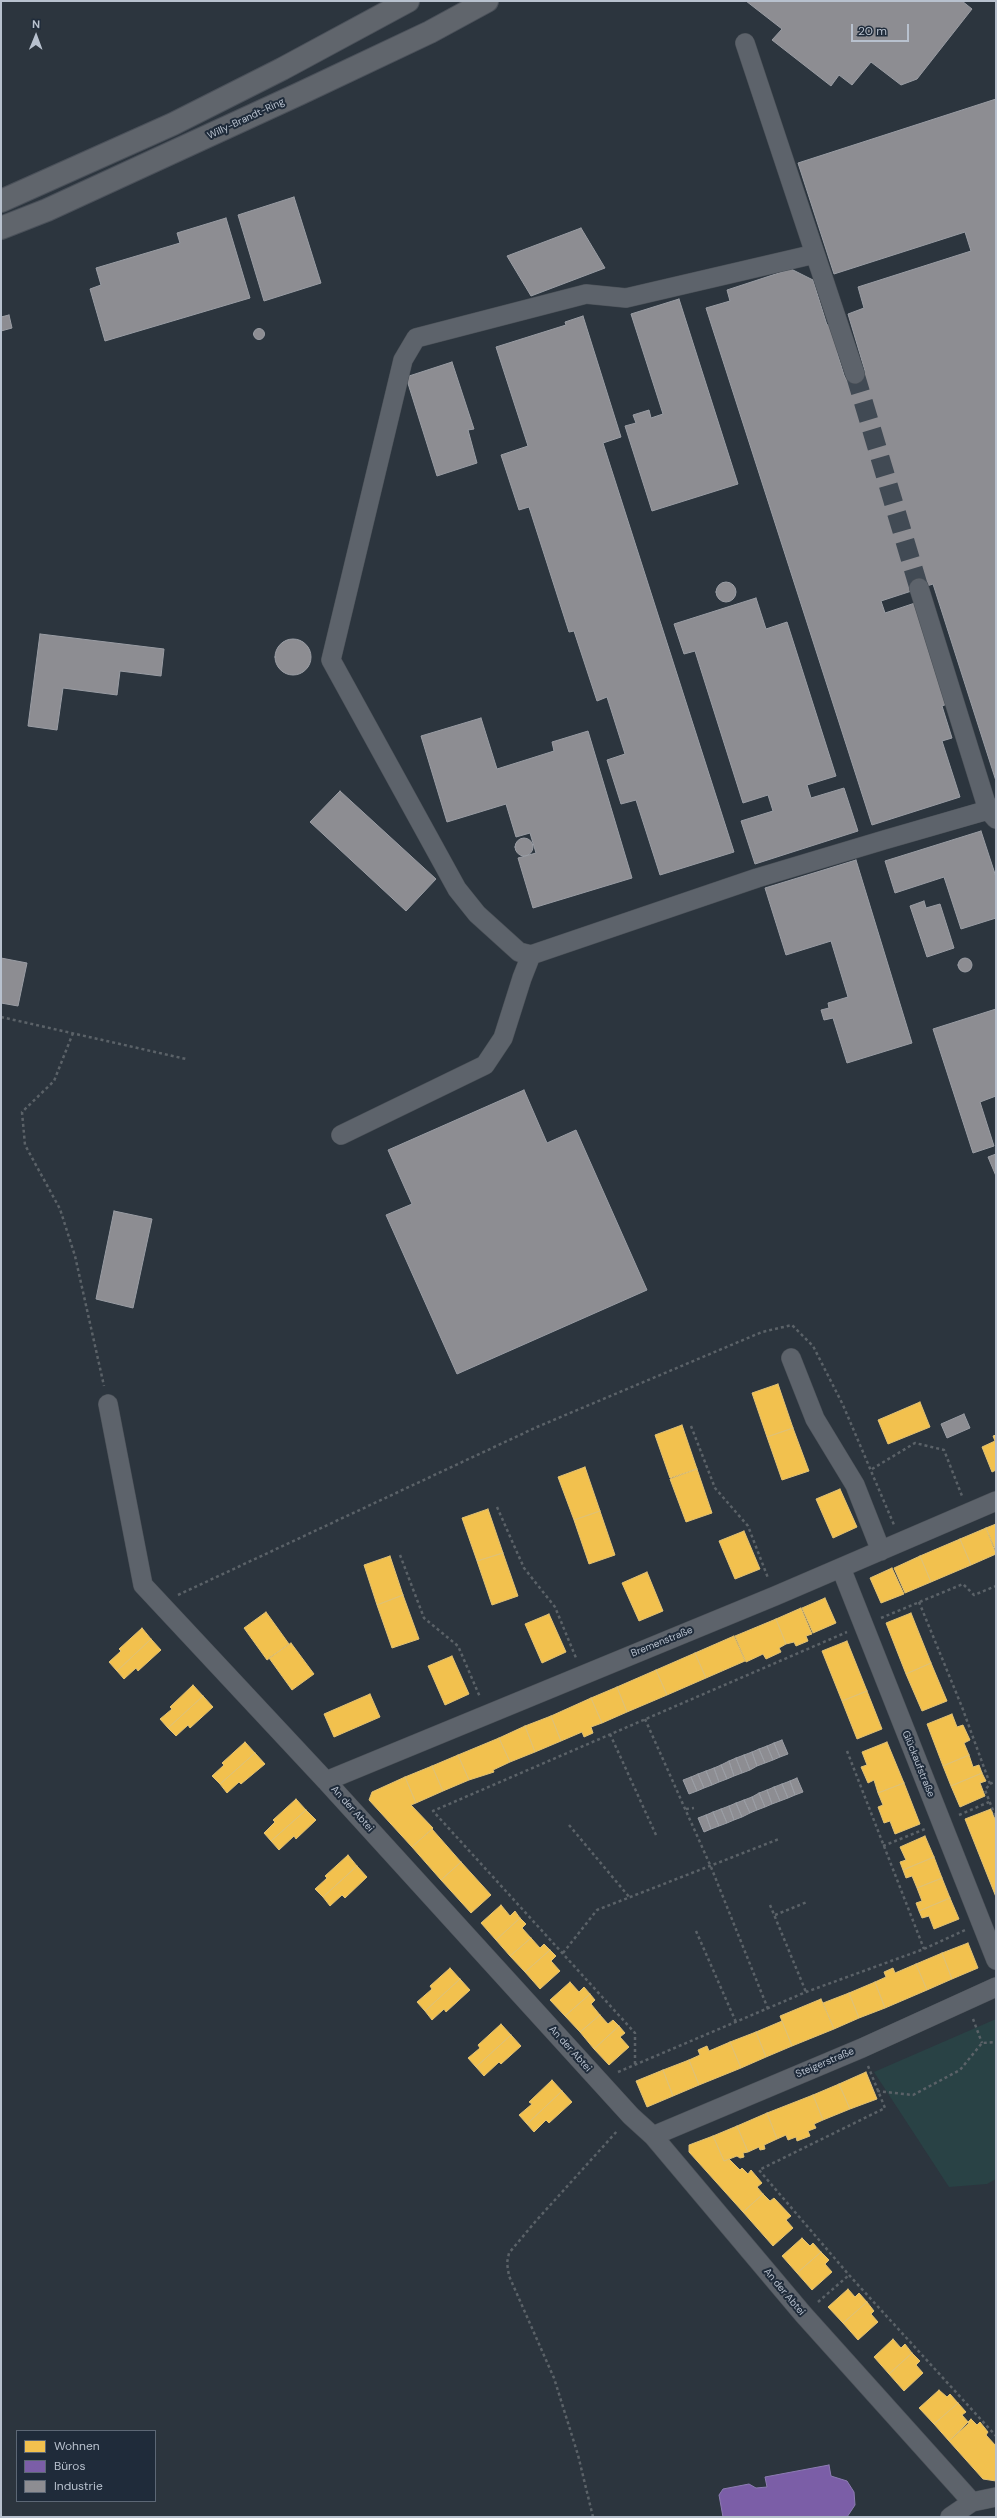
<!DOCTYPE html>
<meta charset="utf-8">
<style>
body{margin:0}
#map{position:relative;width:997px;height:2518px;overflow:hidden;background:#2c353e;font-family:"DM Sans",sans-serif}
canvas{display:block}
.frame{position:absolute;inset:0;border:2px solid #b8c1ce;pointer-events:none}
.legend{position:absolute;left:16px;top:2430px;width:140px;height:72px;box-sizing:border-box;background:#1f2b3a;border:1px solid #5c6775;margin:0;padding:5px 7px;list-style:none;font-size:12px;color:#b8c1ce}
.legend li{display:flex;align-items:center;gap:8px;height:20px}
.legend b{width:20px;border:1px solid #5c6775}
.north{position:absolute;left:16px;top:16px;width:40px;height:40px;-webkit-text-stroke:3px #1f2b3a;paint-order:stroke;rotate:1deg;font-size:11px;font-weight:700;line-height:16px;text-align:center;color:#b8c1ce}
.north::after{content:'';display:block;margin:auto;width:14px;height:18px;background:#b8c1ce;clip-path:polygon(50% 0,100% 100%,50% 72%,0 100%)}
.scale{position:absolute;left:851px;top:24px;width:58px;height:18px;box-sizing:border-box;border:2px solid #b8c1ce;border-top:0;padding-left:5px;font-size:12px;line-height:14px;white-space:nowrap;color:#b8c1ce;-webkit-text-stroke:3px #1f2b3a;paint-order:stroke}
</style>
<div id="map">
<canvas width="997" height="2518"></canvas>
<div class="frame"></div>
<ul class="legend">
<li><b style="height:11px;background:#f2c14e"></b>Wohnen</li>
<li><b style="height:11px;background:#7b5ea7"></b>Büros</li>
<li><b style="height:11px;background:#8d8d92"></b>Industrie</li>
</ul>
<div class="north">N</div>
<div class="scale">20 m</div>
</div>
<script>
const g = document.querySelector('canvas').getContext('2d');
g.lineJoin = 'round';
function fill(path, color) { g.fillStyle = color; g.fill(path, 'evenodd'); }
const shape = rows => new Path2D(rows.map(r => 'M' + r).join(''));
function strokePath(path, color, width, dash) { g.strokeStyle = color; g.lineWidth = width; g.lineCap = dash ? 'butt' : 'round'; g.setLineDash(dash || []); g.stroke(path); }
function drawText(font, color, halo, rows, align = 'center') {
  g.font = font + ' "DM Sans",sans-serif'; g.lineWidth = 4; g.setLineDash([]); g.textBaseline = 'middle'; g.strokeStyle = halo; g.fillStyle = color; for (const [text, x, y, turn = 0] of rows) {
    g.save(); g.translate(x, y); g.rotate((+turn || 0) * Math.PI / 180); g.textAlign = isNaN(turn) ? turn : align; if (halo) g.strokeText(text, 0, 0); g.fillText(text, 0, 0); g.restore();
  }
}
fill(shape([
 [996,2019,996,2179,987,2184,949,2187,874,2072]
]), '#294245');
const homes = shape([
 [778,1384,793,1428,767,1437,752,1393,778,1384],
 [920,1402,930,1427,888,1444,878,1420,920,1402],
 [682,1425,697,1469,670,1478,655,1435,682,1425],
 [793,1428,809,1471,782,1480,767,1437,793,1428],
 [996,1435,996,1470,992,1472,982,1447,995,1441,993,1436,996,1435],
 [585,1467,600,1511,574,1520,558,1477,585,1467],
 [697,1469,712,1513,686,1522,670,1479,697,1469],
 [840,1489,857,1527,833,1538,816,1499,840,1489],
 [488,1509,503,1553,477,1561,462,1518,488,1509],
 [600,1511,615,1555,589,1564,574,1520,600,1511],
 [996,1524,996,1551,986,1528,996,1524],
 [986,1528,996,1554,971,1565,960,1539,986,1528],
 [744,1531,760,1569,735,1579,719,1541,744,1531],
 [960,1539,971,1565,931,1582,920,1556,960,1539],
 [503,1553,518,1596,492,1605,477,1561,503,1553],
 [390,1556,403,1595,377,1605,364,1565,390,1556],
 [920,1556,931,1582,905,1593,894,1568,920,1556],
 [892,1568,904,1594,881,1603,870,1578,892,1568],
 [647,1572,663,1611,639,1621,622,1583,647,1572],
 [403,1595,419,1639,392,1648,377,1605,403,1595],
 [825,1598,836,1623,813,1633,802,1608,825,1598],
 [801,1608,812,1634,806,1636,808,1641,796,1646,794,1642,786,1644,776,1619,801,1608],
 [266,1612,289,1644,267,1660,244,1628,266,1612],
 [911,1613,931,1663,906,1674,886,1623,911,1613],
 [549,1614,566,1652,542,1663,525,1624,549,1614],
 [776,1619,786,1644,779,1648,781,1652,766,1659,763,1654,746,1662,735,1636,776,1619],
 [142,1628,151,1639,117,1671,109,1662,121,1651,119,1649,142,1628],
 [734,1636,745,1661,706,1678,695,1653,734,1636],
 [151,1639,161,1650,138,1671,136,1668,124,1679,117,1671,151,1639],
 [847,1641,867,1691,842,1701,822,1651,847,1641],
 [291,1643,314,1674,292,1690,269,1658,291,1643],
 [695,1653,706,1678,667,1695,656,1670,695,1653],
 [452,1656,469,1694,445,1705,428,1666,452,1656],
 [931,1663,947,1701,922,1711,906,1674,931,1663],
 [656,1670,667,1695,627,1712,617,1687,656,1670],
 [193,1685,203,1696,168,1728,160,1719,172,1709,170,1707,193,1685],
 [617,1687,627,1712,602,1723,591,1698,617,1687],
 [867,1691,882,1729,857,1739,842,1701,867,1691],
 [370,1694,380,1717,334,1737,324,1714,370,1694],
 [203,1696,213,1707,190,1728,188,1725,176,1736,168,1728,203,1696],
 [591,1698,602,1723,591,1727,593,1733,584,1737,582,1732,561,1741,551,1716,591,1698],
 [952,1714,957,1727,963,1725,970,1740,964,1743,969,1755,943,1766,927,1724,952,1714],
 [551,1716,561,1741,535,1752,525,1726,551,1716],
 [525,1726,535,1752,510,1762,499,1738,525,1726],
 [499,1738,510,1762,493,1770,494,1772,469,1780,458,1755,499,1738],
 [245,1742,255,1753,220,1784,212,1776,224,1765,222,1763,245,1742],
 [887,1742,904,1783,878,1793,874,1780,868,1783,861,1767,867,1765,862,1752,887,1742],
 [255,1753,265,1764,241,1784,239,1782,227,1793,220,1784,255,1753],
 [458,1755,469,1780,443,1791,432,1766,458,1755],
 [969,1755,973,1767,979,1765,982,1773,951,1786,943,1766,969,1755],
 [432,1766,443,1791,416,1803,405,1777,432,1766],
 [982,1773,986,1781,980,1783,985,1796,960,1807,951,1786,982,1773],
 [405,1777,416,1803,411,1805,433,1828,412,1847,369,1800,372,1792,405,1777],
 [904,1783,920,1824,895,1834,890,1821,884,1823,878,1807,883,1805,878,1793,904,1783],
 [296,1799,306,1810,271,1841,264,1833,275,1822,273,1820,296,1799],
 [991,1809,996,1822,996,1897,965,1819,991,1809],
 [306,1810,316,1820,296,1839,294,1836,279,1850,271,1841,306,1810],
 [432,1829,461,1862,441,1880,412,1847,432,1829],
 [925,1836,934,1857,903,1870,900,1862,906,1860,900,1847,925,1836],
 [348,1855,357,1866,323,1897,315,1889,327,1878,325,1876,348,1855],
 [934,1857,942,1878,917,1888,912,1876,906,1878,903,1870,934,1857],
 [461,1862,491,1895,471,1913,441,1880,461,1862],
 [357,1866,367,1877,345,1898,342,1895,330,1906,323,1897,357,1866],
 [942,1878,950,1898,919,1911,916,1903,922,1901,917,1888,942,1878],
 [950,1898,959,1919,934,1929,929,1916,922,1918,919,1911,950,1898],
 [501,1905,510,1916,515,1911,520,1918,496,1940,481,1923,501,1905],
 [520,1918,526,1924,522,1928,531,1938,510,1956,496,1940,520,1918],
 [531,1938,540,1948,544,1944,550,1950,525,1972,510,1956,531,1938],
 [968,1943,978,1968,952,1979,942,1953,968,1943],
 [550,1950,556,1956,551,1961,560,1971,540,1989,525,1972,550,1950],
 [942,1953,952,1979,927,1990,916,1964,942,1953],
 [916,1964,927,1990,885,2008,875,1982,886,1977,884,1972,893,1968,895,1973,916,1964],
 [450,1968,460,1979,425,2011,417,2002,432,1989,430,1986,450,1968],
 [460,1979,470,1990,446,2012,444,2009,432,2020,425,2011,460,1979],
 [570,1982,579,1992,584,1987,590,1994,565,2016,550,2000,570,1982],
 [875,1982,885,2008,859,2018,849,1993,875,1982],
 [849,1993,859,2018,834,2029,823,2003,849,1993],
 [590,1994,595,2000,591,2004,600,2015,580,2032,565,2016,590,1994],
 [821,1999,834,2029,792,2046,780,2016,821,1999],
 [600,2015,608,2024,613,2020,619,2026,594,2049,580,2032,600,2015],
 [782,2021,792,2046,766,2057,756,2032,782,2021],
 [501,2024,511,2035,476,2067,468,2058,480,2048,478,2045,501,2024],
 [619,2026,625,2033,620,2037,629,2047,609,2065,594,2049,619,2026],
 [756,2032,766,2057,741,2068,730,2042,756,2032],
 [511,2035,521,2046,501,2064,499,2062,484,2076,476,2067,511,2035],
 [730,2042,741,2068,699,2085,689,2060,700,2055,698,2050,707,2046,709,2051,730,2042],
 [689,2060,699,2085,673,2096,663,2070,689,2060],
 [663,2070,673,2096,647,2107,636,2081,663,2070],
 [866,2072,877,2099,850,2109,839,2084,866,2072],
 [552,2080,562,2091,527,2124,519,2115,532,2104,529,2102,552,2080],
 [839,2084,850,2109,823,2120,813,2095,839,2084],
 [562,2091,572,2102,549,2123,546,2120,534,2132,527,2124,562,2091],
 [813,2095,823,2120,814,2124,816,2128,808,2131,810,2136,797,2141,796,2137,788,2140,786,2135,777,2139,767,2113,813,2095],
 [767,2113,777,2139,764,2145,765,2149,760,2150,759,2147,748,2152,737,2126,767,2113],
 [737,2126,748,2152,743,2153,744,2157,740,2158,737,2156,724,2161,713,2136,737,2126],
 [713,2136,724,2161,729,2159,740,2170,742,2168,748,2174,751,2170,762,2183,757,2187,763,2194,743,2212,689,2152,689,2145,713,2136],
 [763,2194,770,2201,774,2198,791,2216,786,2220,793,2228,773,2246,743,2212,763,2194],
 [802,2238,810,2246,813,2243,821,2252,797,2273,782,2256,802,2238],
 [821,2252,829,2260,825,2264,832,2272,812,2290,797,2273,821,2252],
 [848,2289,855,2297,859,2293,867,2302,843,2323,828,2307,848,2289],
 [867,2302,874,2311,871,2314,878,2322,858,2340,843,2323,867,2302],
 [893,2339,901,2348,905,2344,912,2353,889,2374,874,2357,893,2339],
 [912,2353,920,2361,916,2365,923,2373,904,2391,889,2374,912,2353],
 [939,2390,947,2397,950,2394,958,2403,934,2424,919,2408,939,2390],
 [958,2403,966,2412,962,2415,969,2423,949,2441,934,2424,958,2403],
 [971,2419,977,2425,980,2422,988,2432,986,2435,996,2446,996,2481,983,2479,949,2441,971,2419]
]);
fill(homes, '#f2c14e');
strokePath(homes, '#e1c174', 1);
const offices = shape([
 [829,2465,831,2476,847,2481,854,2492,855,2505,847,2517,723,2517,719,2495,723,2489,749,2484,756,2488,767,2487,765,2477,829,2465]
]);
fill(offices, '#7b5ea7');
strokePath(offices, '#8d7cb3', 1);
const industry = shape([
 [746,1,962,1,972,9,917,79,901,85,871,62,852,85,839,75,831,86,772,40,782,29,746,1],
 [996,99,996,781,933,584,881,601,885,613,915,603,947,704,942,706,952,738,942,741,960,797,872,825,706,308,730,301,727,290,791,269,813,280,827,325,838,322,847,349,837,352,845,378,865,371,848,314,864,308,858,287,971,251,965,232,834,274,798,163,996,99],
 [294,197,321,283,264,301,238,215,294,197],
 [226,218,250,298,105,341,90,289,101,285,96,268,180,243,177,233,226,218],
 [581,228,605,268,531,296,507,256,581,228],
 [679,299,738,484,652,511,625,426,636,423,633,415,649,410,651,418,663,414,631,314,679,299],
 [9,315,12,328,1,331,1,317,9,315],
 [583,316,621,437,603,443,734,852,660,875,636,800,621,804,607,760,625,754,607,697,597,701,574,631,569,632,529,507,519,510,501,455,528,446,496,347,566,325,565,322,583,316],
 '253.5 334a5.5 5.5 0 1 1 11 0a5.5 5.5 0 1 1-11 0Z',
 [452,362,474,429,468,430,477,463,437,476,406,377,452,362],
 '716 592a10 10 0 1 1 20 0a10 10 0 1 1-20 0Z',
 [756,598,766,629,787,622,836,776,807,785,811,798,844,788,858,831,755,864,741,821,773,811,768,795,743,803,695,651,684,654,674,624,756,598],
 [40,634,164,649,161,676,120,671,117,695,63,688,57,730,28,726,40,634],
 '275 657a18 18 0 1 1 36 0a18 18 0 1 1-36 0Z',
 [481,718,497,769,554,751,552,742,588,731,632,878,533,908,518,858,536,853,530,833,516,837,506,804,447,822,421,736,481,718],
 [340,791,436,879,406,911,310,822,340,791],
 [981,831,996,877,996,918,961,929,944,877,895,893,885,861,981,831],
 '515 847a9 9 0 1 1 18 0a9 9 0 1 1-18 0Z',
 [856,860,912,1043,847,1063,833,1018,824,1020,821,1010,829,1008,828,1003,848,997,831,941,786,955,765,888,856,860],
 [924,901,926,908,940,904,954,948,927,957,910,906,924,901],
 '958 965a7 7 0 1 1 14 0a7 7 0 1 1-14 0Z',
 [1,958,27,963,18,1006,1,1003,1,958],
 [996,1009,996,1096,980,1102,994,1146,973,1153,933,1029,996,1009],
 [524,1090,547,1143,576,1130,647,1290,457,1374,386,1215,412,1204,388,1150,524,1090],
 [996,1154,996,1176,988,1157,996,1154],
 [114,1211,152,1219,133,1308,96,1299,114,1211],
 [964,1414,970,1428,947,1438,941,1424,964,1414],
 [782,1740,788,1754,780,1757,774,1743,782,1740],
 [774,1743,780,1757,773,1760,767,1746,774,1743],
 [767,1746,773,1760,765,1763,759,1749,767,1746],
 [759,1749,765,1763,757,1766,752,1752,759,1749],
 [752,1752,757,1766,750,1770,744,1755,752,1752],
 [744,1755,750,1770,742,1773,736,1758,744,1755],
 [736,1758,742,1773,734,1776,729,1761,736,1758],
 [729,1761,734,1776,727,1779,721,1765,729,1761],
 [721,1765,727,1779,719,1782,714,1768,721,1765],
 [714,1768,719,1782,712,1785,706,1771,714,1768],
 [706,1771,712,1785,704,1788,698,1774,706,1771],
 [698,1774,704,1788,697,1791,691,1777,698,1774],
 [691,1777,697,1791,689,1794,683,1780,691,1777],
 [797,1778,803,1792,795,1795,790,1781,797,1778],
 [790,1781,795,1795,788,1798,782,1784,790,1781],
 [782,1784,788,1798,780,1801,774,1787,782,1784],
 [774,1787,780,1801,772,1804,767,1790,774,1787],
 [767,1790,772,1804,765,1807,759,1793,767,1790],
 [759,1793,765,1807,757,1810,752,1797,759,1793],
 [752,1797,757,1810,750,1813,744,1800,752,1797],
 [744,1800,750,1813,742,1817,736,1803,744,1800],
 [736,1803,742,1817,734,1820,729,1806,736,1803],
 [729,1806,734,1820,727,1823,721,1809,729,1806],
 [721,1809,727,1823,719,1826,713,1812,721,1809],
 [713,1812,719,1826,711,1829,706,1815,713,1812],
 [706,1815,711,1829,704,1832,698,1818,706,1815]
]);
fill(industry, '#8d8d92');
strokePath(industry, '#9a9da4', 1);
strokePath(shape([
 [855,374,919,588]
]), '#414a54', 19, [19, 10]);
const minor = shape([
 [745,43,855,374],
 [815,254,626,298,586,294,416,338,403,360,331,660,457,889,477,914,519,952,531,955,757,878,884,840,988,810,996,819],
 [919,588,988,810,996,808],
 [341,1135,485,1065,503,1038,522,978,531,955],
 [791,1358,815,1419,855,1485,881,1551],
 [108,1404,143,1585,326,1781,631,2116,653,2136,803,2314,972,2502,996,2497],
 [841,1568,996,1960],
 [326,1781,775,1596,996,1501],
 [653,2136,862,2048,996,1987],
 [950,2517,972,2502]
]);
const major = shape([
 [1,201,173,124,282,69,408,1],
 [1,228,47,210,299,94,430,32,487,1]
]);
strokePath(minor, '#4b5158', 20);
strokePath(major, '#4b515a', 24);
strokePath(shape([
 [1,1017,186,1059],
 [73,1033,54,1081,22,1112,25,1145,60,1209,75,1256,104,1386],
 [691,1426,715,1488,748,1526,768,1578],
 [872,1469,915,1443,944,1450,962,1496],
 [497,1507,524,1568,555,1607,576,1658],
 [400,1555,424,1618,458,1646,480,1697],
 [178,1595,537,1427,762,1332,792,1325,813,1346,843,1405,894,1525],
 [919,1602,962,1707,990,1784,985,1790,996,1818],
 [881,1618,963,1584,974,1595,996,1586],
 [645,1719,711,1867,768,2009],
 [610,1734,656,1835],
 [847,1751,924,1949],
 [990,1784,996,1781],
 [686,1809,694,1808],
 [959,1815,989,1802],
 [569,1825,630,1898],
 [883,1846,925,1829],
 [770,1905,806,1992],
 [775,1915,807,1902],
 [696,1931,736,2022],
 [563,1953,597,1910,779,1839],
 [973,2019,982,2043],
 [635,2064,635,2033,433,1811,847,1632],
 [868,2066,885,2108,759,2170,849,2275,996,2436],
 [618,2072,806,1992,924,1949,965,1930],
 [877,2091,913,2095,960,2070,982,2043,996,2042],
 [818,2302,849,2275],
 [593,2517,578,2455,554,2378,509,2276,507,2263,509,2253,535,2222,618,2130]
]), '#5b6268', 2.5, [3, 3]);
strokePath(minor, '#5d636b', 19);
strokePath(major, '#60656c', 22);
drawText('10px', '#b8c1ce', '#1f2b3a', [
 ["Willy-Brandt-Ring",246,119,-25],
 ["Bremenstraße",662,1642,-22],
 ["Glückaufstraße",918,1764,68],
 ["An der Abtei",352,1809,48],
 ["An der Abtei",570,2049,48],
 ["Steigerstraße",825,2063,-23],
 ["An der Abtei",784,2292,50]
]);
</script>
